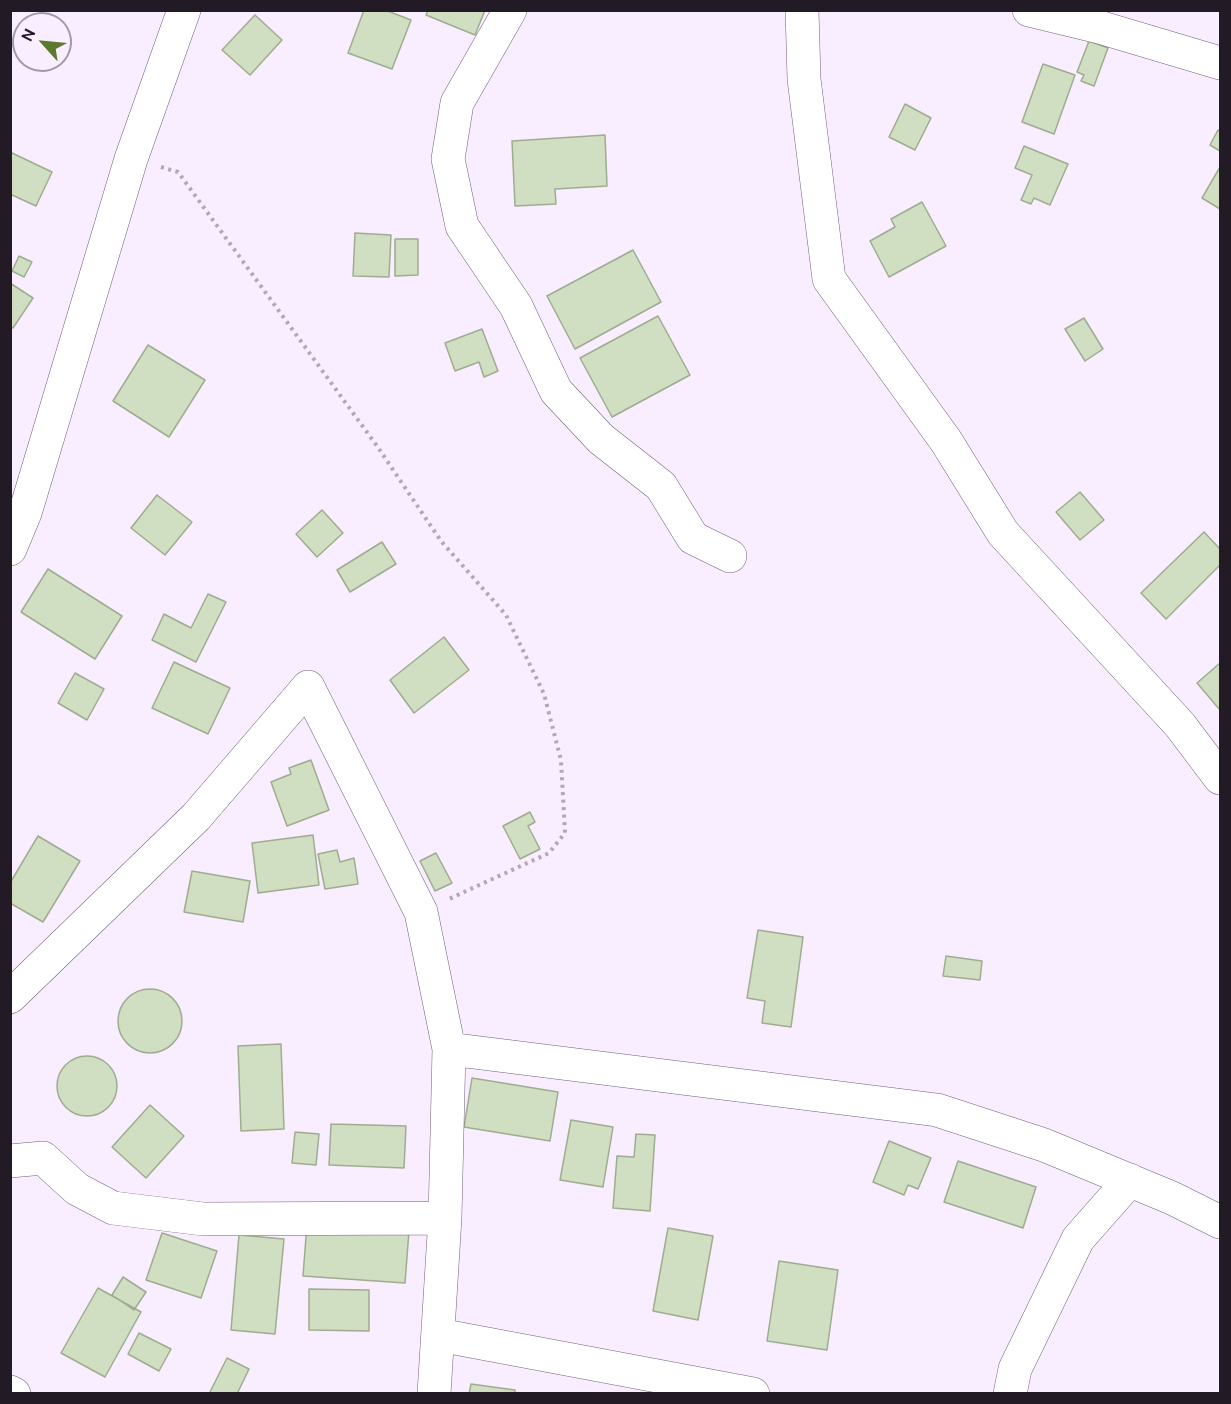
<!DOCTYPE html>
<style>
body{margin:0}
#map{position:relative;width:1231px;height:1404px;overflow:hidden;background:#f9eeff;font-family:Ubuntu,sans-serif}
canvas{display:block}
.frame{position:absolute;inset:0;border:12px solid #221b25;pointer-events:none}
.north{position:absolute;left:12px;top:12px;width:60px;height:60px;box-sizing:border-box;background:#f9eeff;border:2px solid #a39aa8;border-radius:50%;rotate:297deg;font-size:16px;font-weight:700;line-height:24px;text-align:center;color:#221b25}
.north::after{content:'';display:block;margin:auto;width:21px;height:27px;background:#5b7a30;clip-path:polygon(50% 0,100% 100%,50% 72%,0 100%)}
</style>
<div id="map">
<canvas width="1231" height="1404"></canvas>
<div class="frame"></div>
<div class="north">N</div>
</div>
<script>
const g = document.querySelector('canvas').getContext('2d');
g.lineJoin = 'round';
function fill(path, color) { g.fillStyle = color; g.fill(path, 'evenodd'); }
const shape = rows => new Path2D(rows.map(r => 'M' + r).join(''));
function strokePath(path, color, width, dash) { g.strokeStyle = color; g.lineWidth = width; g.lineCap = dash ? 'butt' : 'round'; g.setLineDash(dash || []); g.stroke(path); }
const building = shape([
 [364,10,385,10,411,20,392,69,348,53,364,10],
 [428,10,485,10,475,35,426,15,428,10],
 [255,15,282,40,250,75,222,50,255,15],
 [1089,41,1108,48,1094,86,1081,81,1084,75,1077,72,1089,41],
 [1043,64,1075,75,1054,134,1022,122,1043,64],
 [905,104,931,118,915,150,889,137,905,104],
 [1218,130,1220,131,1220,151,1210,145,1218,130],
 [605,135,607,186,555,189,556,204,515,206,512,141,605,135],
 [1024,146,1068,164,1050,205,1034,198,1031,204,1021,200,1032,175,1015,168,1024,146],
 [10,152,52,172,36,206,10,194,10,152],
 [1220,167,1220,209,1202,198,1220,167],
 [922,202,946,246,889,277,870,241,895,227,891,219,922,202],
 [355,233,391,235,389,277,353,276,355,233],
 [395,239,418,239,418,275,395,276,395,239],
 [633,250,661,302,575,349,547,296,633,250],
 [19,256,32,262,24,277,12,271,19,256],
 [10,283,33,298,13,328,10,327,10,283],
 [658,316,690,375,612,417,580,358,658,316],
 [1084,318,1103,349,1085,361,1065,329,1084,318],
 [482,329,498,371,484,377,479,362,455,371,445,343,482,329],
 [148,345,205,380,169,437,113,401,148,345],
 [1080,492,1104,520,1080,540,1056,512,1080,492],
 [157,495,192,522,165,555,131,528,157,495],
 [322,510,343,533,317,557,296,534,322,510],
 [1204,532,1220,549,1220,565,1166,619,1141,593,1204,532],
 [382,542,396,564,350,592,337,570,382,542],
 [48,569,122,616,95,659,21,612,48,569],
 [208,594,226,602,196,662,152,640,164,614,191,628,208,594],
 [444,637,469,670,414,713,390,680,444,637],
 [174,662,230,688,208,734,152,708,174,662],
 [1220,663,1220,710,1197,683,1220,663],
 [75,673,104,689,87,720,58,703,75,673],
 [311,760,329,810,287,826,271,782,291,774,289,768,311,760],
 [530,812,535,822,528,826,540,849,520,859,503,826,530,812],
 [313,835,319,885,258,893,252,843,313,835],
 [38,836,80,861,43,922,10,903,10,883,38,836],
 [337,850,340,862,354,858,358,884,325,889,318,854,337,850],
 [436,853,452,883,435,891,420,861,436,853],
 [192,871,250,881,243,922,184,912,192,871],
 [758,930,803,937,791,1027,762,1023,765,1001,747,998,758,930],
 [946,956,982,961,980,980,943,976,946,956],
 '118 1021a32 32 0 1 1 64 0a32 32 0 1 1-64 0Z',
 [281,1044,284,1129,241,1131,238,1046,281,1044],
 '57 1086a30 30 0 1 1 60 0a30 30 0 1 1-60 0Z',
 [472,1078,558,1092,550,1141,464,1127,472,1078],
 [150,1105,184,1136,146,1178,112,1147,150,1105],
 [571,1120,613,1127,603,1187,560,1180,571,1120],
 [331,1124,406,1126,404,1168,329,1165,331,1124],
 [295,1132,319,1134,316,1165,292,1163,295,1132],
 [636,1134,655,1135,650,1211,613,1208,617,1156,634,1157,636,1134],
 [889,1141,931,1158,918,1189,908,1185,904,1195,873,1182,889,1141],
 [958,1161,1036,1187,1023,1228,944,1202,958,1161],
 [307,1224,409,1231,405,1283,303,1276,307,1224],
 [668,1228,713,1236,698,1320,653,1311,668,1228],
 [162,1233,217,1251,201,1298,146,1280,162,1233],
 [239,1235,284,1239,275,1334,231,1330,239,1235],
 [779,1261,838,1270,827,1350,767,1341,779,1261],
 [123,1277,146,1292,134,1310,112,1295,123,1277],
 [98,1288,141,1312,105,1377,61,1353,98,1288],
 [309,1289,369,1290,369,1331,309,1330,309,1289],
 [139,1333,171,1349,159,1371,128,1354,139,1333],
 [227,1358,249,1369,237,1394,209,1394,227,1358],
 [471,1384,515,1390,515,1394,469,1394,471,1384]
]);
fill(building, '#d0dec1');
strokePath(building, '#9fac90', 1.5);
const minor = shape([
 [510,10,457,103,448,159,462,226,516,306,556,391,601,439,661,486,693,538,730,556],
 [802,10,804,79,829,279,946,441,1003,533,1180,725,1220,778],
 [1029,10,1099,27,1220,63],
 [10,549,25,513,131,159,184,10],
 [10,997,196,817,308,687,421,912,449,1049,445,1218,434,1394],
 [449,1049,937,1110,1044,1145,1172,1198,1220,1222],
 [10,1161,43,1158,77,1189,113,1208,203,1219,445,1218],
 [439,1335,753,1394],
 [10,1392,14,1394],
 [1010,1394,1015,1369,1078,1239,1130,1180]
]);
strokePath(minor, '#716179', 34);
strokePath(shape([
 [161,167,178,172,377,446,441,541,506,615,544,694,561,760,565,833,549,853,449,899]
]), '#b1a7b6', 4, [3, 4.5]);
strokePath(minor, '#fff', 33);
</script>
